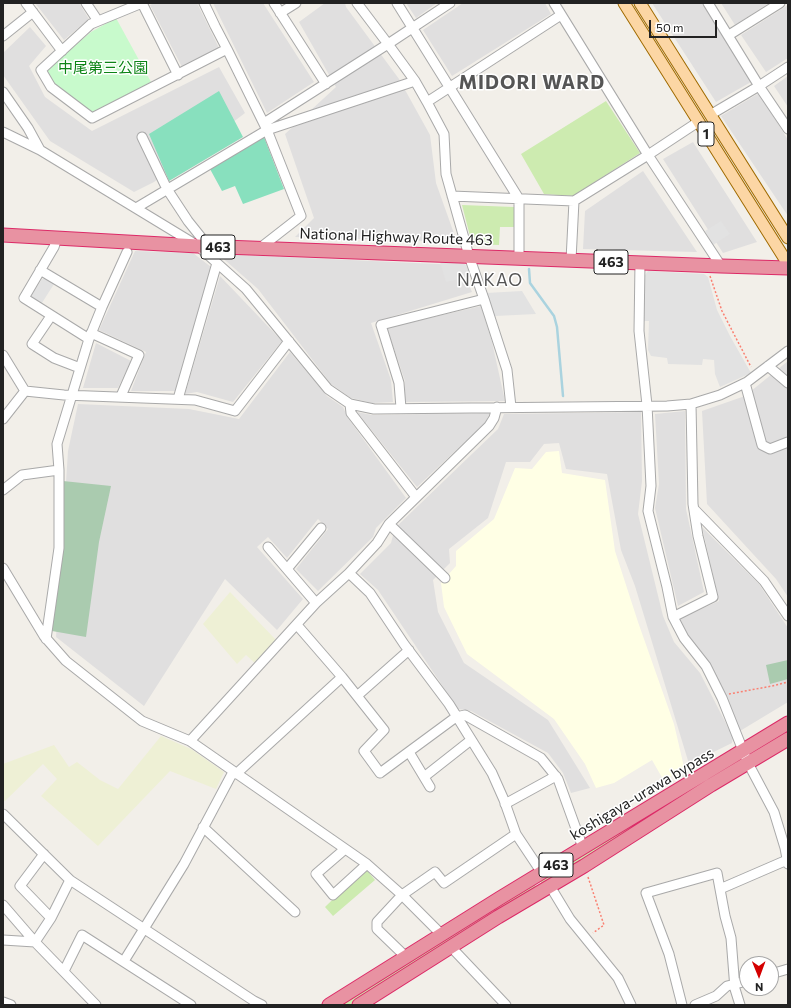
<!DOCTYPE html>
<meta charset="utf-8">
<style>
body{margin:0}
#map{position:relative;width:791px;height:1008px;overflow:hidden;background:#f2efe9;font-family:Commissioner,sans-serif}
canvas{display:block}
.frame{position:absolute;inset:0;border:4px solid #222;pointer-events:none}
.north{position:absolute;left:739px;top:956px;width:40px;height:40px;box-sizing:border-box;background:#fff;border:1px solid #a7a7a7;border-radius:50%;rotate:179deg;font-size:11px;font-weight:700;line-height:16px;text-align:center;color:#222}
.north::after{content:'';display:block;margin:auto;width:14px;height:18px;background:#d40000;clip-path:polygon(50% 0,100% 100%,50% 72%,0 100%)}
.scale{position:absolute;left:649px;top:20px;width:68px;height:18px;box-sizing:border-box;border:2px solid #222;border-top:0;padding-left:5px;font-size:12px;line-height:14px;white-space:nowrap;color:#222;-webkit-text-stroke:3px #fff;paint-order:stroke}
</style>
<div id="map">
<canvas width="791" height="1008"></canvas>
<div class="frame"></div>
<div class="north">N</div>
<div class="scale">50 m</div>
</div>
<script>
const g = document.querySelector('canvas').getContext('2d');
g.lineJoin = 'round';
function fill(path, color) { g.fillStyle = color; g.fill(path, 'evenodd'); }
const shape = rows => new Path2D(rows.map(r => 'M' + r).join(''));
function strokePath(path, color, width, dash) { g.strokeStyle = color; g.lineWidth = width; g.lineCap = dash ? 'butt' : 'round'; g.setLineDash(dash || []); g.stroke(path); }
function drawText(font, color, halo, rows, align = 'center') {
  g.font = font + ' Commissioner,"Noto Sans JP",sans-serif'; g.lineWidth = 3; g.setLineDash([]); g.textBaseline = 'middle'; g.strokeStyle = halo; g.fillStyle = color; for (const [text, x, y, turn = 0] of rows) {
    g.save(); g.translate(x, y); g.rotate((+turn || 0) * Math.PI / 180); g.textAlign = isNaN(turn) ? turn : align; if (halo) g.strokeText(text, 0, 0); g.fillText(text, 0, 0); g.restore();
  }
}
fill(shape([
 [35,3,79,3,89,19,64,40],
 [154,3,197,3,219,48,182,67,150,5],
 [213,3,263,3,314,82,267,113],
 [325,3,345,3,346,7,399,79,430,135,436,183,457,242,295,237,314,218,285,134,336,87,299,22],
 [406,3,437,3,416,18],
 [463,3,545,3,551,14,452,76,423,30],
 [652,3,702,3,751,82,716,102],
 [721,3,769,3,735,25],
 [788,5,788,58,766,72,741,35],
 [30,27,46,46,29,66,45,97,92,131,219,67,245,113,154,182,134,192,50,141,3,75,3,53],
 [788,76,788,107,774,86],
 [759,93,788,140,788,216,721,116],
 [693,142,757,242,723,253,663,159],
 [643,171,697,252,583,249,585,211],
 [135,251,193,253,211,267,175,391,131,391,146,352,99,330],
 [218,254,460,265,472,292,371,323,391,380,393,402,372,403,351,398,331,384,258,289],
 [220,276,282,341,233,402,197,392,185,394],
 [481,306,492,342,505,401,405,402,405,381,387,328],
 [96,343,131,361,118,388,83,388],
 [290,352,327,396,343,407,348,418,406,498,376,528,373,537,318,591,296,569,328,529,318,519,287,558,268,537,257,547,303,599,277,630,225,579,144,706,56,637,68,451,78,404,189,409,239,419],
 [788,361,788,597,776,579,707,504,702,411,745,396],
 [685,411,686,509,704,592,678,606,655,508,659,484,655,414],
 [357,412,372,415,490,413,485,423,417,487],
 [641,412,642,481,638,514,663,616,674,642,700,673,733,737,732,743,689,764,635,586,621,550,607,474,566,469,559,443,544,444,530,462,506,462,488,518,449,549,450,563,433,580,438,612,464,663,548,720,590,788,571,793,563,773,548,753,471,711,458,709,378,590,360,574,391,543,395,528,498,429,504,414],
 [702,527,759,584,788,628,788,702,740,731,687,637,679,619,719,601]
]), '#e0dfdf');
fill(shape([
 [559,451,562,473,605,480,615,551,638,622,674,724,684,767,664,781,652,760,614,783,596,788,585,764,554,719,467,654,444,607,441,583,456,566,456,551,494,519,515,468,532,469,546,452]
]), '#ffffe5');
fill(shape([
 [230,592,277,641,256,664,246,655,237,664,203,624],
 [161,736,191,749,224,772,216,789,170,771,98,846,41,796,57,779,43,764,5,801,3,800,3,764,54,745,69,767,77,762,100,780,118,789]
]), '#eef0d5');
fill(shape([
 [606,101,640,153,573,196,544,194,521,154],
 [462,205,514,207,514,227,500,227,499,245,472,244],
 [687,793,543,885,540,881,667,804],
 [365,868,375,880,333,916,325,907],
 [534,884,538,888,349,1005,339,1005]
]), '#cdebb0');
fill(shape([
 [63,481,111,486,99,542,86,637,52,631,60,549],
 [788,660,788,679,770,684,766,665]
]), '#aacbaf');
fill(shape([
 [116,18,151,82,93,114,59,88,46,74,46,70,91,32]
]), '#c8facc');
fill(shape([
 [219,91,243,137,169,181,149,134],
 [264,137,284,189,243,204,235,186,222,191,210,169]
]), '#88e0be');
fill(shape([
 [721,221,730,234,713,245,705,231],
 [440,262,463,263,466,265,471,277,446,282],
 [648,271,704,274,708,277,717,310,730,336,751,373,720,387,715,374,714,360,703,359,702,365,668,364,667,358,651,356,648,350,649,321,642,321,645,275],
 [42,279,47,279,54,284,40,306,31,301,31,296],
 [522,291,536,314,495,316,486,293]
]), '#e2e2e2');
strokePath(shape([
 [529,269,530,283,554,316,557,327,563,396]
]), '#aad3df', 2.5);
const minor = shape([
 [26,3,62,51],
 [86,3,98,21],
 [142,3,91,24,41,70,51,87,92,118,227,49],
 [142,3,178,75],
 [204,3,215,26,227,49,267,130,301,216,260,248],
 [274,3,326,84],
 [357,3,388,44,415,81,427,102,444,134,446,174,469,256,484,299,507,370,511,407],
 [397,3,519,199,519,258],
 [554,3,648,155,721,266],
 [708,3,759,86,788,129],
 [280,13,296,3],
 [729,35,780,3],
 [3,36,33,12],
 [3,92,28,128,40,150],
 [427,102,561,15],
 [710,115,759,86,788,67],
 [264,123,388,44,450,3],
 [3,132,40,150,198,246,246,289,328,389,350,404,374,409,667,406,691,404,720,395,747,382,788,351],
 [142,137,167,189,188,221,208,246],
 [452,196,574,201],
 [136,208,267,130,415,81],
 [57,238,54,247,24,298,89,339],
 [571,260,574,201,648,155,698,122],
 [640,263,639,331,647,405,651,486,648,511,667,587,673,617,684,638,706,666,722,698,748,763,774,812,785,848,788,864],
 [40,270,102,307],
 [51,316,32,344,54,358,80,368],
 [91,333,139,355,121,396],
 [3,355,25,391,64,395,195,400,235,411,289,341],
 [768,366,788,383],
 [745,383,762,445,770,449,788,442],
 [178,399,217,263],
 [350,404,351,413,416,497],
 [401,408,399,383,381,325,484,299],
 [3,419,25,391],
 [3,490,22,475,59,470],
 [694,509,764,581,788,616],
 [389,524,445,578],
 [268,547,316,603],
 [3,568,44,636,66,661,142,721,190,741,367,864,402,895,442,935],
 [287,569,321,528],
 [349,573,370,593,404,644,449,704,492,773,504,800,516,834,542,873],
 [673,617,713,597,698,536,693,504,691,404],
 [297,625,342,677,384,730,364,751,380,773,456,717,465,715,541,758,558,779,583,848],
 [46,639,59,548,59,470,57,444,89,339,102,307,127,252],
 [357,696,409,650],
 [190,741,316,603,349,573,377,543,389,524,489,426,494,418,497,407],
 [409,752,430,787],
 [236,774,342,677],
 [424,777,471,740],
 [505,804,556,776],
 [3,814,70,880,254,1001,262,1005],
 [203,827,295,912],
 [345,849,316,874,333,895,367,864],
 [44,854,20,886,51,918],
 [550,886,570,919,618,978,631,1005],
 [720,889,787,860],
 [3,905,35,942,96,1005],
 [3,940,35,942,51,918,70,880],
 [451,947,506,1005],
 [406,957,377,929,377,922,402,895,435,872,444,883,516,834],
 [124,961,184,864,233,772],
 [64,971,82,935,191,1005],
 [771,974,788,969],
 [3,1002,11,1005],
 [682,1005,669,954,646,893,717,873,725,916,731,938,735,989,740,1005],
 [695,1005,716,996,727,986,747,981]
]);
const major = shape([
 [624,3,788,264],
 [640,3,788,238]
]);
const highway = shape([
 [3,235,198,246,721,266,788,268],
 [329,1005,500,898,788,723],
 [359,1005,498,917,584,866,711,785,788,739]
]);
strokePath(minor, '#a9a9a9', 11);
strokePath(major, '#a06b00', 13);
strokePath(highway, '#dc2a67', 15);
strokePath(shape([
 [710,276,722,311,751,367],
 [729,694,772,686,788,682],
 [588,877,604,925,593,933]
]), '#fa8072', 1.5, [2, 2]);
strokePath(minor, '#fff', 9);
strokePath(major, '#fcd6a4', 11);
strokePath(highway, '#e892a2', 13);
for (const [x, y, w] of [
 [706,134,16],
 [218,247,34],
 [611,262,34],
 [556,865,34]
]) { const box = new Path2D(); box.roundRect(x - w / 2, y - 12, w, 24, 3); g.fillStyle = '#fff'; g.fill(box); strokePath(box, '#222', 1); }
drawText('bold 14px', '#222', null, [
 ["1",706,134],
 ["463",218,247],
 ["463",611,262],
 ["463",556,865]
]);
drawText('15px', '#0c8416', '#fff', [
 ["中尾第三公園",103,68]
]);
drawText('15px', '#222', '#fff', [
 ["National Highway Route 463",396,237,2],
 ["koshigaya-urawa bypass",642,794,-31]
]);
g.letterSpacing = '1px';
drawText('17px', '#555', '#fff', [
 ["NAKAO",490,280]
]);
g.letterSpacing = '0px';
g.letterSpacing = '1px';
drawText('bold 19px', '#555', '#fff', [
 ["MIDORI WARD",532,83]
]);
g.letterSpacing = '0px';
</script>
